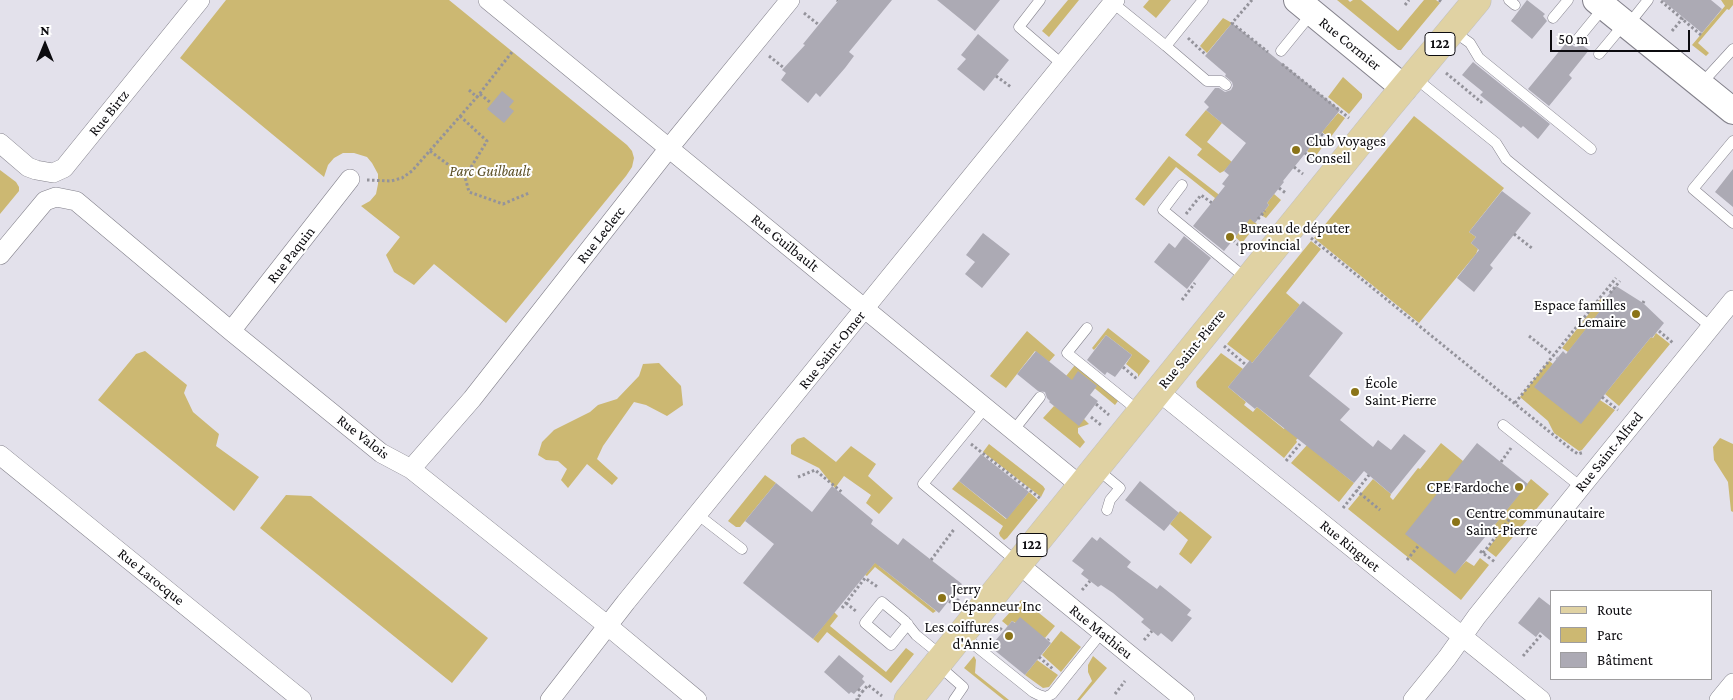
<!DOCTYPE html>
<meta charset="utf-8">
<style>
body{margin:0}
#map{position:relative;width:1733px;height:700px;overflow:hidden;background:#e3e1eb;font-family:"Crimson Pro",serif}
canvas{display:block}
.legend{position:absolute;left:1550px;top:590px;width:162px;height:90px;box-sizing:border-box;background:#fff;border:1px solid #9e9d9f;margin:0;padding:6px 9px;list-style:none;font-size:15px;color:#0c0b0f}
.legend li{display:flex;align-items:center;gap:10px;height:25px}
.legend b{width:25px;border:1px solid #9e9d9f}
.north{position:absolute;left:20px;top:20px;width:50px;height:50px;-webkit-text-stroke:4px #fff;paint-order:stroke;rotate:0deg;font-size:14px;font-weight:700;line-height:20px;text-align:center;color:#0c0b0f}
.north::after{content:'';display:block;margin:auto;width:18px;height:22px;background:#0c0b0f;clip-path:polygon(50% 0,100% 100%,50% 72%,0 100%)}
.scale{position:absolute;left:1550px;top:30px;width:140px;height:22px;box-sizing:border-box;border:2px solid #0c0b0f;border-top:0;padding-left:6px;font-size:15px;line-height:18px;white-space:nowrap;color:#0c0b0f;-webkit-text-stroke:4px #fff;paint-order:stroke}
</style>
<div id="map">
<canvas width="1733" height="700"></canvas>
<ul class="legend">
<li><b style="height:6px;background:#e0d2a3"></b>Route</li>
<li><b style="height:14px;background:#ccb872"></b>Parc</li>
<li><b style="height:14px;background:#acaab4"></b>Bâtiment</li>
</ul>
<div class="north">N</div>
<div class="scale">50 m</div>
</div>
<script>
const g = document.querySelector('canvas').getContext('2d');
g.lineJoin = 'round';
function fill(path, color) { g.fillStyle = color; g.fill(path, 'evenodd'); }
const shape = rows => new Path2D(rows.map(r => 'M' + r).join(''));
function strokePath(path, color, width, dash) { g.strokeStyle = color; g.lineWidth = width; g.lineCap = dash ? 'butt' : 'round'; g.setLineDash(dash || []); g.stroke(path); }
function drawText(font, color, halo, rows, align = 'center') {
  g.font = font + ' "Crimson Pro",serif'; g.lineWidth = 4; g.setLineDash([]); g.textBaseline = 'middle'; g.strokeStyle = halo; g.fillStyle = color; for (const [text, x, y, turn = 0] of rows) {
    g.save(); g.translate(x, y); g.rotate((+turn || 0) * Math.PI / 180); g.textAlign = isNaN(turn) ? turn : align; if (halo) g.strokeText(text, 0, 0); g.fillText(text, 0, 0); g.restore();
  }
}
fill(shape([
 [226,0,449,0,627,145,632,151,634,158,632,167,626,176,506,323,434,264,414,285,394,272,386,255,400,237,361,206,370,201,376,194,378,184,378,174,372,163,367,157,354,153,343,153,334,158,328,165,324,177,180,58],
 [1068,0,1079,0,1049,37,1042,31],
 [1149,0,1171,0,1156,18,1143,7],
 [1337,0,1348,0,1350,2,1353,0,1361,0,1398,31,1424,0,1436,0,1440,3,1401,50,1398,50],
 [1721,0,1733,0,1733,5,1729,10,1727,9,1698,43,1709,53,1706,56,1692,45,1725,6],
 [1223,18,1232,23,1207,53,1200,46],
 [1343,77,1362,94,1362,98,1349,114,1328,97],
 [1206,110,1222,123,1207,142,1232,162,1224,171,1220,173,1197,155,1202,149,1185,135],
 [1338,113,1345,118,1330,138,1322,132],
 [1414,116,1504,188,1469,232,1476,237,1471,243,1478,249,1476,254,1419,323,1314,238],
 [1319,136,1326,142,1315,157,1307,151],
 [1169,156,1257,224,1242,243,1235,237,1244,226,1213,201,1215,198,1176,167,1144,206,1135,199],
 [0,170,16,182,19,187,19,191,0,214],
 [1274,194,1281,200,1266,218,1261,215,1269,205,1267,203],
 [1311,241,1321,249,1286,293,1300,305,1252,363,1227,344],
 [1602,297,1604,300,1600,307,1602,309,1568,352,1562,348],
 [1108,328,1150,361,1138,377,1138,374,1126,364,1132,355,1106,335,1094,350,1092,348],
 [1027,331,1055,355,1049,362,1035,351,1006,388,990,376],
 [1656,333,1670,344,1619,406,1605,394,1651,337,1653,338],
 [145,351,187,385,184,393,193,412,219,434,216,446,259,477,234,511,98,400,136,354],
 [1221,353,1243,369,1228,387,1246,402,1244,405,1253,412,1257,407,1284,429,1285,427,1298,438,1296,440,1297,442,1284,458,1197,387,1196,382],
 [1549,361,1553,364,1535,387,1600,400,1615,410,1582,450,1579,451,1554,433,1548,421,1520,397],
 [659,363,681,386,683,405,667,416,646,405,634,402,603,446,597,459,618,478,612,485,587,464,568,488,561,480,567,469,558,461,546,460,538,455,542,442,554,430,590,412,598,405,617,399,639,376,643,364],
 [1075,365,1118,401,1115,405,1092,386,1086,392,1066,376],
 [1054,406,1084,419,1089,424,1078,428,1078,433,1085,442,1080,448,1043,418],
 [804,437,836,462,851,446,876,464,868,476,893,498,879,514,866,503,871,495,844,476,835,488,819,468,791,454,791,445,797,439],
 [1720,438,1733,444,1733,512,1731,511,1728,482,1714,460,1713,447],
 [1441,443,1463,461,1455,573,1466,561,1474,566,1480,558,1489,565,1461,600,1348,509,1373,479,1391,494,1390,497,1393,500,1418,468,1420,469],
 [989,444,1043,486,1045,489,1041,497,983,452],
 [1307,445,1354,483,1339,502,1291,463],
 [765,475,776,483,740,527,736,527,728,521],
 [1531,479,1549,494,1496,557,1487,550,1496,538,1489,532],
 [959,481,1006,519,1029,492,1038,500,1007,538,1004,540,1000,536,999,533,1003,526,952,489],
 [286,495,311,496,488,638,452,683,260,528],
 [1180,511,1212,537,1191,564,1179,554,1188,540,1170,524],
 [881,555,879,566,936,611,933,613,875,567,867,576,865,575],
 [1021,600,1023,600,1055,626,1045,638,1012,621,1008,626,1002,621],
 [834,612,838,616,830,626,886,672,906,648,914,654,891,683,827,632,818,643,813,639],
 [1061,631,1081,647,1061,672,1042,655],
 [974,656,976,660,975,673,1009,700,1004,700,964,668],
 [1093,656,1107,668,1080,700,1077,700,1092,681,1088,672,1088,665],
 [1037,660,1058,675,1049,687,1043,688,1025,675]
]), '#ccb872');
fill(shape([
 [839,0,892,0,849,52,854,56,845,68,820,97,816,93,808,103,781,80,786,73,782,70,805,45,803,44],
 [937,0,1000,0,975,31],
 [1527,0,1545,14,1543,16,1547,21,1532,39,1511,21],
 [1662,0,1711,0,1722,9,1702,33],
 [1232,23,1340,110,1283,181,1284,182,1267,203,1269,205,1255,223,1250,219,1224,251,1193,226,1225,186,1222,184,1229,175,1224,171,1246,143,1206,110,1209,107,1204,102,1215,88,1219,88,1225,92,1231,90,1233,86,1232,82,1225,76,1226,74,1205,56],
 [978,34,1009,60,984,91,957,69,966,59,961,55],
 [1571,37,1570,42,1573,46,1576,47,1582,45,1589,50,1569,75,1572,78,1549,106,1528,89],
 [1473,62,1550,124,1538,139,1523,126,1521,128,1480,95,1483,92,1462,75],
 [502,91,514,101,509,107,514,111,504,123,487,109],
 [1733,169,1733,207,1715,192],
 [1502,191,1531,213,1490,265,1493,268,1474,292,1457,278,1479,250,1471,243,1476,237,1469,232],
 [983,233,1010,254,982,288,965,274,975,262,966,255],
 [1184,236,1211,258,1187,289,1154,262,1169,243,1175,248],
 [1616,286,1643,303,1664,323,1652,338,1651,337,1581,424,1534,387,1563,351,1566,354,1607,302,1604,300],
 [1303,301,1343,333,1309,376,1350,409,1340,420,1373,447,1378,440,1391,450,1404,434,1426,451,1391,494,1364,471,1354,483,1257,407,1255,409,1228,387,1250,360,1252,363],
 [1106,335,1132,355,1115,377,1107,372,1105,375,1087,360],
 [1036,351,1072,380,1078,371,1097,386,1090,395,1098,401,1079,426,1049,402,1050,401,1047,398,1045,392,1038,391,1017,374],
 [1477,443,1528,484,1455,574,1405,534],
 [981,454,1029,492,1007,519,959,481],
 [1140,481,1179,513,1164,531,1125,500],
 [776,483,812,512,832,486,873,520,871,524,898,545,903,538,962,584,939,613,875,563,813,639,743,583,774,544,745,521],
 [1092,537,1097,541,1100,537,1131,562,1127,567,1157,589,1160,585,1191,610,1187,615,1192,618,1172,642,1161,633,1158,636,1141,622,1144,619,1113,593,1101,585,1098,587,1081,574,1084,570,1072,561],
 [1539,597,1552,607,1552,642,1540,632,1536,637,1518,623],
 [1020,617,1051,643,1025,675,993,649,998,643,995,641,1012,621,1015,623],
 [839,655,864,676,862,679,865,682,854,694,851,692,849,694,824,672]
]), '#acaab4');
const lane = shape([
 [1040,0,1019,27,1063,65],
 [1509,0,1515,5],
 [1113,3,1166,46,1203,0],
 [1553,18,1568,0],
 [1628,25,1648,0],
 [1453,31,1470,43,1479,58,1591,149],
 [1577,40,1604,7],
 [1166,46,1207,81,1221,81,1226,85],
 [1281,51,1312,13],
 [1599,54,1624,24],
 [1414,77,1496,143,1506,159,1711,327],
 [1701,84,1733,49],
 [1733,141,1693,189,1733,223],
 [1182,185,1163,210,1247,279],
 [1087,328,1067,353,1140,412],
 [985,408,923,484,1017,562],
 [1503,425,1581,487],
 [1013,431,1040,397],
 [1097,469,1120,488,1110,500,1107,510],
 [697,514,742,549],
 [908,624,891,645,865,623,882,602,905,621,916,635,942,656],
 [962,635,1033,692,1039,695,1046,697,1052,694,1102,632],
 [938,665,963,687,954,700]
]);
const street = shape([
 [488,0,1081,486],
 [0,143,28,167,36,170,53,173,64,168,200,0],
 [0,255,45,201,56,197,76,201,231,331,381,453,411,469,608,626,697,700],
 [231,331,350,179],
 [1158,391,1541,700],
 [0,455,302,700],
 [411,469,472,399,669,148,790,0],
 [1017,563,1185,700],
 [550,700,626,602,1115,0],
 [1413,700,1447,658,1477,616,1581,487,1733,300],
 [1719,700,1733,683]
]);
const secondary = shape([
 [1297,0,1404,88],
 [1596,0,1733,111]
]);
const primary = shape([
 [908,700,1388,107,1477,0]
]);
strokePath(lane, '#83818b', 11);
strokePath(street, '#83818b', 20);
strokePath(secondary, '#83818b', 28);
strokePath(primary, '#c0c0c1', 29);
strokePath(shape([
 [837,0,838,1],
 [1252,0,1232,23,1268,52],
 [1439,0,1443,3],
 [1661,1,1701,35],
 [1405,5,1409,0],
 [804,13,819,25],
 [1672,31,1683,18],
 [1188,38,1206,55],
 [769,56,784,68],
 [1282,64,1349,118],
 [1446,73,1481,102,1482,101],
 [996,76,1011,87],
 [469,90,477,97,512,52],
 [480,94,491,103],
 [460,116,487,141,465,177],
 [1321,134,1330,141],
 [430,151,465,177,469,192,503,204,529,193],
 [1305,153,1314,161],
 [1294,167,1303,174],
 [367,180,391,181,402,178,412,171,477,97],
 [1279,188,1287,194],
 [1186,214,1201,195,1212,203],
 [1258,219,1265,211],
 [1514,234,1533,249],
 [1311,238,1572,450,1578,454,1584,452],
 [1233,240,1243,249],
 [1610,293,1620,281],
 [1182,300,1195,283],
 [1643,303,1644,301],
 [1659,331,1673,343],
 [1529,336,1557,358],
 [1224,346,1246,365],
 [1123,367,1137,379],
 [1602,397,1618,410],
 [1515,403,1616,278],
 [1096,404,1109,415],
 [1091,417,1101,425],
 [971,444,1041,499],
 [1286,461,1300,444],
 [1501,462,1511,448],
 [798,477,815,470,843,493],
 [1356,490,1380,510],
 [1343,508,1369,475],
 [1480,551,1495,562],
 [1483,553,1512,516],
 [931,560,955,528],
 [1407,560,1419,545],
 [1082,590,1090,581],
 [953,596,959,601],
 [949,601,956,606],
 [846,603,857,612],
 [842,608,865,578,879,588],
 [996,625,1003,631],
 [1048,640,1049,639],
 [1144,640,1152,631],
 [1523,656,1542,634],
 [1039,657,1054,670],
 [858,689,862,692,868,685,882,696],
 [1115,694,1125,681],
 [859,700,857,699,862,692]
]), '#94939b', 3, [2.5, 2.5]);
strokePath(lane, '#fff', 10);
strokePath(street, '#fff', 19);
strokePath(secondary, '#fff', 26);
strokePath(primary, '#e0d2a3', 28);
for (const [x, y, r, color] of [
 [1296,150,5,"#8b7418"],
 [1230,237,5,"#8b7418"],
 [1636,314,5,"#8b7418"],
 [1355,392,5,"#8b7418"],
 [1519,487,5,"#8b7418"],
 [1456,522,5,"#8b7418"],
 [942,598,5,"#8b7418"],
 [1009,636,5,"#8b7418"]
]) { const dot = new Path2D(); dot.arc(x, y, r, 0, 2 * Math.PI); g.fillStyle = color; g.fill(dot); strokePath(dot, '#fff', 2); }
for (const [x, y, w] of [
 [1440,44,30],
 [1032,545,30]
]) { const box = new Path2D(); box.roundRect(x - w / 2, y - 11.5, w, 23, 4); g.fillStyle = '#fff'; g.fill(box); strokePath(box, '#0c0b0f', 1); }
drawText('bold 14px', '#0c0b0f', null, [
 ["122",1440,44],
 ["122",1032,545]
]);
drawText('15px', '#0c0b0f', '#fff', [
 ["Rue Cormier",1350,44,39],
 ["Rue Birtz",109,113,-51],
 ["Rue Leclerc",601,235,-52],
 ["Rue Guilbault",785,243,39],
 ["Rue Paquin",291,255,-52],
 ["Rue Saint-Pierre",1192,349,-51],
 ["Rue Saint-Omer",832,350,-51],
 ["Rue Valois",363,437,38],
 ["Rue Saint-Alfred",1609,452,-51],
 ["Rue Ringuet",1350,546,39],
 ["Rue Larocque",151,577,39],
 ["Rue Mathieu",1101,632,39]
]);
drawText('15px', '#0c0b0f', '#fff', [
 ["Club Voyages",1306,141],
 ["Conseil",1306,158],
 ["Bureau de députer",1240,228],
 ["provincial",1240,245],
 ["Espace familles",1626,305,"right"],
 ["Lemaire",1626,322,"right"],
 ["École",1365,383],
 ["Saint-Pierre",1365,400],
 ["CPE Fardoche",1509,487,"right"],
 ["Centre communautaire",1466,513],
 ["Saint-Pierre",1466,530],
 ["Jerry",952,589],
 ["Dépanneur Inc",952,606],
 ["Les coiffures",999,627,"right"],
 ["d'Annie",999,644,"right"]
], 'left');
drawText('italic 15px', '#5b4f25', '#fff', [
 ["Parc Guilbault",490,171]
]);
</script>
